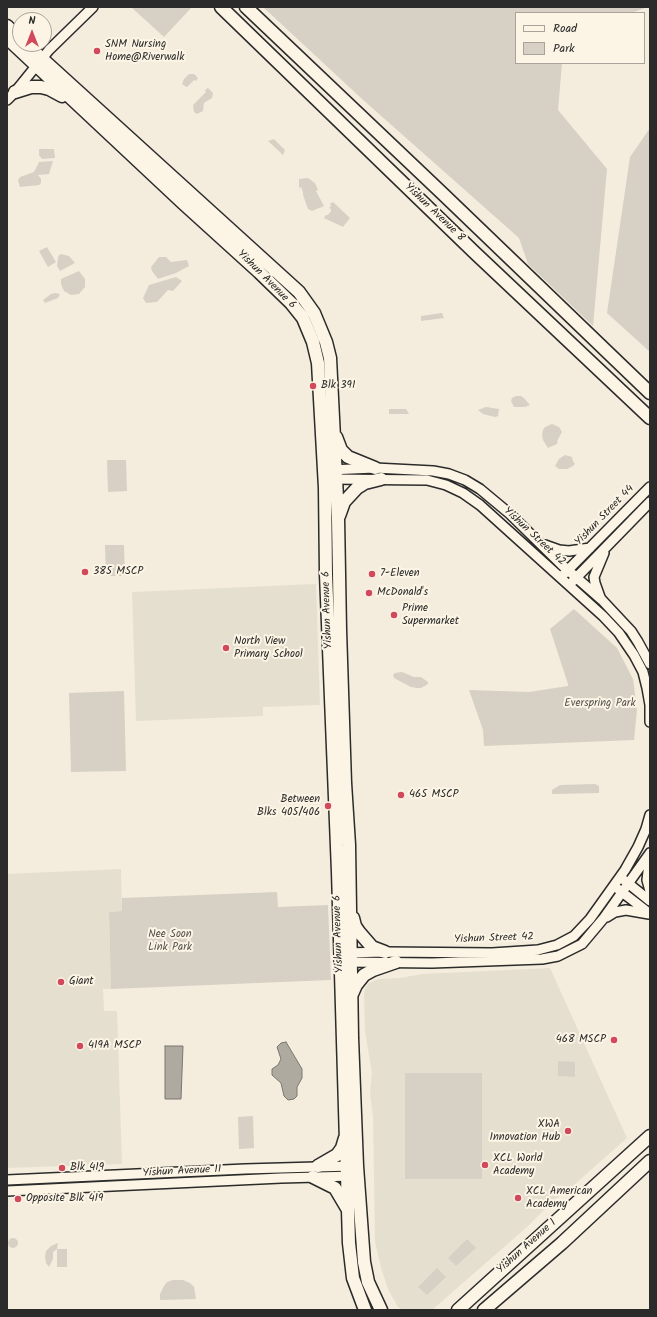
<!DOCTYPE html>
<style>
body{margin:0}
#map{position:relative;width:657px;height:1317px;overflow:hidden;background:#f4edde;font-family:Kalam,sans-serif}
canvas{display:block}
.frame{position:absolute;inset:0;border:8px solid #2b2b2b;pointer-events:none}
.legend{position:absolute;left:515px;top:12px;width:130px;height:52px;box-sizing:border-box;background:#fcf5e5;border:1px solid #a8a49b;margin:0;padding:5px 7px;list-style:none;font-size:12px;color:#2b2b2b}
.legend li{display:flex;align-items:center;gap:8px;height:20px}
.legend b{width:20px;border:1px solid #a8a49b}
.north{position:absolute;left:12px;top:12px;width:40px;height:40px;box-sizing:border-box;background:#fcf5e5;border:1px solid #a8a49b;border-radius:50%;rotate:0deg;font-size:11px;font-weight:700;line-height:16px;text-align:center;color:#2b2b2b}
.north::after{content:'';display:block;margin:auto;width:14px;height:18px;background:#d1495b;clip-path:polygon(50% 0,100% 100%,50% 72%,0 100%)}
</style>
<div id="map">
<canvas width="657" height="1317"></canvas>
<div class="frame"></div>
<ul class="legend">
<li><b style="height:5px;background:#fcf5e5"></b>Road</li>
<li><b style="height:11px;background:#d6d1c4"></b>Park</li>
</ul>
<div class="north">N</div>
</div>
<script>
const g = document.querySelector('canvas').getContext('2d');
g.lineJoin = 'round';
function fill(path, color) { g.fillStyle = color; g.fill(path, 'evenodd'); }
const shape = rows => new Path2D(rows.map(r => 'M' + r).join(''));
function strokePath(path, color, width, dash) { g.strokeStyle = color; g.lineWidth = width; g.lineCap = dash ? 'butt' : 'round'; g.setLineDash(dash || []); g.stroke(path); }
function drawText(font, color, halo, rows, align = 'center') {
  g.font = font + ' Kalam,sans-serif'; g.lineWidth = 4; g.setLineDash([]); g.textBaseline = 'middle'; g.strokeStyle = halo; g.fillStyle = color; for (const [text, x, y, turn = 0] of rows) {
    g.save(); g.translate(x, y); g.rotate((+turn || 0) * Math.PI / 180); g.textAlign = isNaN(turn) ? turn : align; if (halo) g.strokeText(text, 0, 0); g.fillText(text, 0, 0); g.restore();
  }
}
fill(shape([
 [316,584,320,705,263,707,263,716,136,721,132,592],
 [121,869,122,911,109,912,111,989,103,989,104,1011,117,1011,122,1164,7,1168,7,874],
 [550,968,627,1138,566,1192,554,1200,527,1227,432,1310,402,1310,398,1307,388,1289,381,1268,375,1242,373,1117,370,1093,372,1073,365,1031,364,993,365,989,369,983,379,979,400,978,422,974]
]), '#e5dfd0');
fill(shape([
 [131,7,192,7,164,37],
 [263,7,648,7,631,13,516,13,516,63,562,63,558,110,607,169,593,326,528,264,519,238,361,98],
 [189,74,194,74,198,78,196,81,194,80,187,87,185,86,182,84,184,79],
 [208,88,213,93,212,98,204,103,203,111,197,114,194,112,193,105,206,92,205,90],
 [650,128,650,352,607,313,630,157],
 [274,139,285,150,283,155,268,141],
 [39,149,54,149,55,158,42,159,39,155],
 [53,161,49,174,38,175,41,179,41,183,39,185,20,187,18,180,20,177,34,172,39,162],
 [308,178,315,183,318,190,316,191,324,206,312,211,308,209,303,195,303,192,301,187,299,188,299,179],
 [333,202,350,218,343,227,324,218,326,215,328,215,331,211,331,209,329,208,331,206,330,204],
 [47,247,56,262,48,267,39,251],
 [61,254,69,256,75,263,60,271,57,266,58,258,59,255],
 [159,257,166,257,171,262,187,260,189,266,176,273,158,279,152,271,151,267],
 [79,271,85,279,85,287,79,294,71,295,64,291,61,284,61,279],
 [176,277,182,281,173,291,168,290,157,302,146,303,143,298,149,285],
 [55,293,60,294,58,298,45,303,43,300,51,294],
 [442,313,444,318,421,321,421,316],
 [516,396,521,396,524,398,530,405,525,407,514,407,511,401,512,398],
 [486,407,499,409,498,416,495,417,483,414,478,410],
 [389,409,406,409,409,414,389,414],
 [552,424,559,427,562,432,558,439,557,444,548,448,543,440,542,435,543,430,545,427],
 [565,455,572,457,573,461,575,464,573,466,567,469,559,469,555,466,559,459],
 [107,460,126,460,127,491,108,492],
 [105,545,124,545,125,576,106,576],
 [574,609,617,648,633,679,637,710,634,740,484,746,483,730,469,690,529,692,568,686,568,684,550,629],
 [402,672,414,677,421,677,428,682,428,684,421,688,417,688,411,687,394,678,393,675,395,673],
 [124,691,126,771,71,772,69,693],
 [595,784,599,786,599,793,552,794,552,790,560,785],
 [277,892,278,907,328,905,331,980,111,989,109,912,122,911,122,898],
 [558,1061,575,1062,575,1077,558,1076],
 [405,1073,482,1073,482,1179,405,1179],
 [253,1116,254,1148,239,1149,238,1117],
 '8 1243a5 5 0 1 1 10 0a5 5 0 1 1-10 0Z',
 [467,1239,476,1248,456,1266,448,1258],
 [58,1243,57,1249,67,1249,67,1267,57,1267,57,1249,53,1252,53,1259,49,1267,46,1263,45,1257,46,1251,51,1246],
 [437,1268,446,1277,427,1295,418,1287],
 [173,1280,183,1280,190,1283,194,1287,196,1299,160,1300,160,1294,164,1286,167,1282]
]), '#d6d1c4');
const water = shape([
 [286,1042,302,1069,302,1078,297,1087,297,1096,294,1099,288,1100,284,1096,281,1083,272,1075,272,1069,278,1065,281,1059,277,1047,281,1043,286,1042],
 [165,1046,183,1046,181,1099,165,1099,165,1046]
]);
fill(water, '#afaaa0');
strokePath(water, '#7a7771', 1);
const minor = shape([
 [7,100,15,92,49,50,93,7],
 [329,470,375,468,433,471,449,474,465,480,480,489,510,514,562,565,602,600,631,631,638,642,650,664],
 [330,479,427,480,446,485,463,493,480,505,603,616,619,633,634,655,643,672,647,688,650,705,650,722],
 [545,545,559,550,569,551,590,548],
 [564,574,650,487],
 [573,581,650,502],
 [600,597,595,583,594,577,604,553],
 [650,855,647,880,650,891],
 [624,880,650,901],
 [618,889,649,913],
 [607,917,615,912,626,910,649,914],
 [345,953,385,952,492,953,538,950,557,945,574,936,590,919,625,870,638,847,646,829,650,815],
 [344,962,432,963,542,959,558,956,582,944,603,919,650,853],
 [7,1180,245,1169,352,1166],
 [7,1191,281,1178,353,1176]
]);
const major = shape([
 [221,7,474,252,650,418],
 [246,7,444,195,650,393],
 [7,26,20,39],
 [7,38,183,203,259,272,291,303,303,318,313,342,318,363,325,488,326,574,338,872,349,1243,353,1278,365,1310],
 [28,46,299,292,314,313,326,342,330,358,338,518,340,630,345,783,349,845,352,1038,357,1166,364,1262,368,1282,381,1310],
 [15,92,31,87,41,87,49,89,62,96],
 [336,437,341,450,348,457,375,468],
 [339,516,344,502,357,488,365,483,381,479],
 [353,918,355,926,359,932,372,947,385,952],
 [352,994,356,985,364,975,373,970,396,962],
 [318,1166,337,1155,342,1148,345,1138],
 [313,1177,335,1188,348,1210],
 [458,1310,650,1136],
 [484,1310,562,1243,650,1161]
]);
strokePath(minor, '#2b2b2b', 12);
strokePath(major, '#2b2b2b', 15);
strokePath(minor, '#fcf5e5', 9);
strokePath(major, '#fcf5e5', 12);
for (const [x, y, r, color] of [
 [97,51,4,"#d1495b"],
 [313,386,4,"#d1495b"],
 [85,572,4,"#d1495b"],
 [372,574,4,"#d1495b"],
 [369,593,4,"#d1495b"],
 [394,615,4,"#d1495b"],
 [226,648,4,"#d1495b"],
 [401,795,4,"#d1495b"],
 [328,806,4,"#d1495b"],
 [61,982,4,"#d1495b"],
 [614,1040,4,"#d1495b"],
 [80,1046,4,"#d1495b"],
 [568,1131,4,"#d1495b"],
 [485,1165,4,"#d1495b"],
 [62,1168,4,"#d1495b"],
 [518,1198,4,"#d1495b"],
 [18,1199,4,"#d1495b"]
]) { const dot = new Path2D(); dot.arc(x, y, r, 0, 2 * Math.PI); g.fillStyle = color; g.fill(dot); strokePath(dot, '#fcf5e5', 1.5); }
drawText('11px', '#2b2b2b', '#fcf5e5', [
 ["SNM Nursing",105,45],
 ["Home@Riverwalk",105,58],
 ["Blk 391",321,386],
 ["385 MSCP",93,572],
 ["7-Eleven",380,574],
 ["McDonald's",377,593],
 ["Prime",402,609],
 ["Supermarket",402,622],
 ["North View",234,642],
 ["Primary School",234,655],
 ["465 MSCP",409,795],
 ["Between",320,800,"right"],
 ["Blks 405/406",320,813,"right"],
 ["Giant",69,982],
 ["468 MSCP",606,1040,"right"],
 ["419A MSCP",88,1046],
 ["XWA",560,1125,"right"],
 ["Innovation Hub",560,1138,"right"],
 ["XCL World",493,1159],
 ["Academy",493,1172],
 ["Blk 419",70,1168],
 ["XCL American",526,1192],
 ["Academy",526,1205],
 ["Opposite Blk 419",26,1199]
], 'left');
drawText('11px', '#2b2b2b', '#fcf5e5', [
 ["Yishun Avenue 8",434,213,44],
 ["Yishun Avenue 6",266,280,45],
 ["Yishun Street 44",605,516,-46],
 ["Yishun Street 42",534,537,43],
 ["Yishun Avenue 6",328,610,-92],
 ["Yishun Avenue 6",339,934,-92],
 ["Yishun Street 42",494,939,-2],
 ["Yishun Avenue 11",182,1172,-3],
 ["Yishun Avenue 1",527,1247,-42]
]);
drawText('11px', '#565451', '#fcf5e5', [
 ["Everspring Park",600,704],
 ["Nee Soon",170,935],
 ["Link Park",170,948]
]);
</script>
